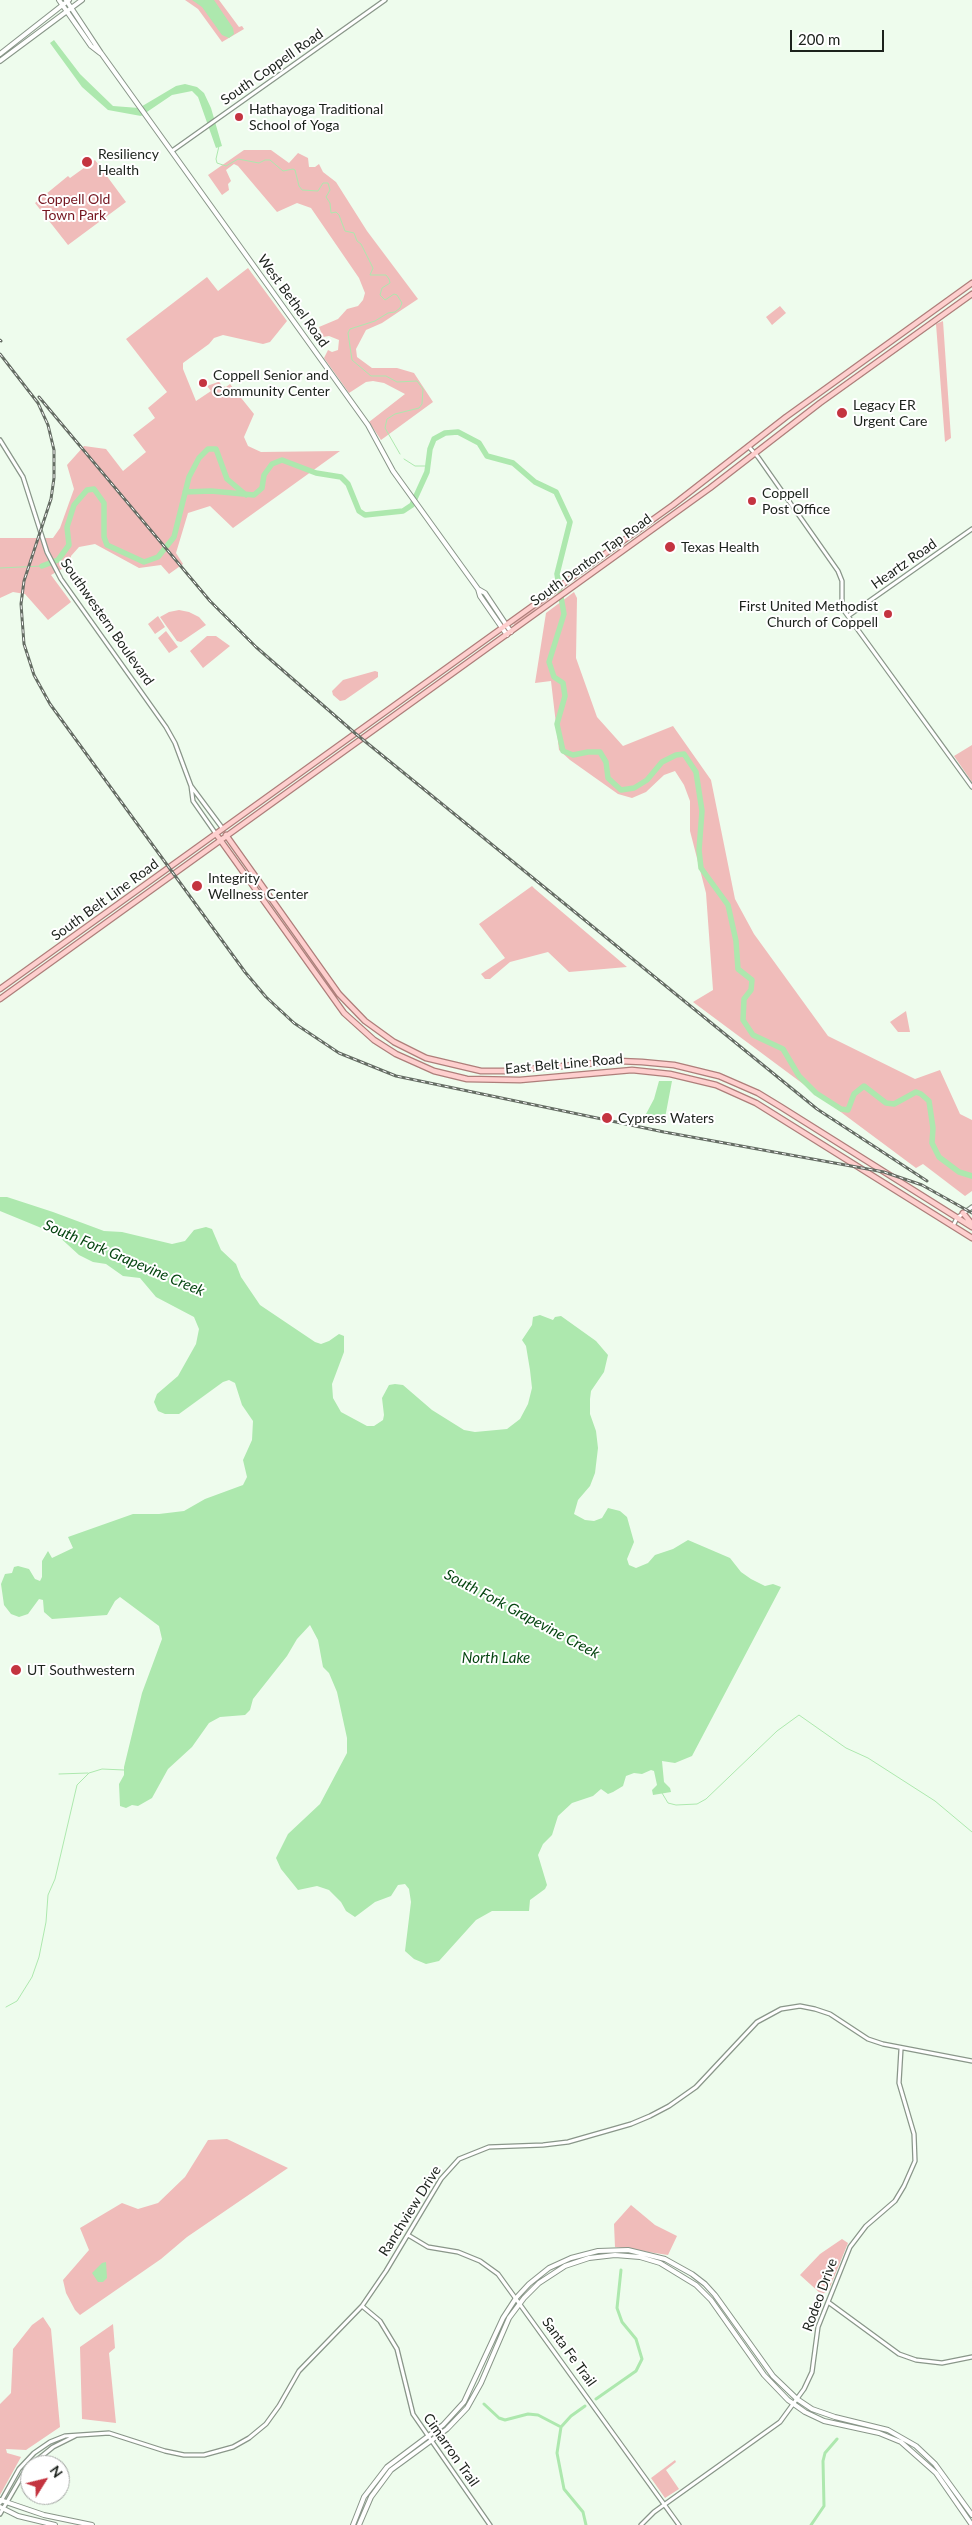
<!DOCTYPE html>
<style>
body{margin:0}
#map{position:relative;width:972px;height:2525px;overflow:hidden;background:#eefced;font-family:Lato,sans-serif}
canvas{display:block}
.north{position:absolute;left:20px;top:2455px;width:50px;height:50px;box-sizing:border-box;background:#fff;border:1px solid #a4a7a4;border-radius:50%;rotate:54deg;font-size:14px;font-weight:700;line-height:20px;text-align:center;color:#1c221c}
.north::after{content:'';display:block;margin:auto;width:18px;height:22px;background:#c43440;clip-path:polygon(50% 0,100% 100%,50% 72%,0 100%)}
.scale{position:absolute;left:790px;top:30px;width:94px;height:22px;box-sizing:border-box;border:2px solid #1c221c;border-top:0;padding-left:6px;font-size:15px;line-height:18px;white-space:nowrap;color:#1c221c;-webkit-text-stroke:4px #fff;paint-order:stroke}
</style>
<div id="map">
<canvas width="972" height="2525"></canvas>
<div class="north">N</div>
<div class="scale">200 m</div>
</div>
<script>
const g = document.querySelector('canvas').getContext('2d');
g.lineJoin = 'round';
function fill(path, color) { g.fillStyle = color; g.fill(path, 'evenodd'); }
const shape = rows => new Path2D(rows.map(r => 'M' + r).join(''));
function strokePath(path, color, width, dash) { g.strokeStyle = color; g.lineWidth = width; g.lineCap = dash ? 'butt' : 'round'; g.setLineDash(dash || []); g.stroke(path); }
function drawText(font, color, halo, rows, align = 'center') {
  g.font = font + ' Lato,sans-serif'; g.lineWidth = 4; g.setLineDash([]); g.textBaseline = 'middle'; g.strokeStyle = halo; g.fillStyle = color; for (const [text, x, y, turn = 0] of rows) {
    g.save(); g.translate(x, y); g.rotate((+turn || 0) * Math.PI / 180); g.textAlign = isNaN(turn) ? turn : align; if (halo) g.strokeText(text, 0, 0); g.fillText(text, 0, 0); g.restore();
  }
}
fill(shape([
 [185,0,219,0,239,27,242,26,244,29,222,42,198,9],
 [244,150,271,150,289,163,298,153,308,158,309,167,315,167,319,164,323,172,336,182,367,231,418,299,382,323,366,330,356,349,357,357,372,368,397,368,414,373,433,402,381,440,369,422,405,394,384,383,373,381,366,382,349,393,324,358,328,350,332,352,338,350,339,340,329,336,323,337,319,327,338,319,347,309,358,306,363,300,365,293,359,278,311,208,297,203,277,212,238,166,234,164,226,170,231,181,228,184,229,190,222,195,208,175],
 [95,160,126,202,68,245,35,203,68,176,70,178],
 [248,268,287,321,270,342,263,344,223,335,214,338,209,344,183,363,183,369,196,401,211,391,207,386,218,382,218,380,222,386,226,387,230,384,254,414,244,437,248,446,261,452,340,451,233,528,210,506,188,513,176,553,183,564,169,574,161,565,139,568,95,544,79,547,71,556,71,564,51,575,71,602,48,620,25,594,13,592,0,598,0,538,53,538,60,528,74,489,67,465,84,446,106,449,123,471,146,452,133,435,155,418,148,408,167,392,126,339,207,277,218,291],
 [780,306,786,313,772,325,766,317],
 [943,321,951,438,945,442,936,324],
 [574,592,577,598,576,658,597,717,623,746,673,726,711,780,735,899,754,934,828,1036,915,1079,940,1070,960,1114,972,1120,972,1191,965,1196,923,1164,916,1168,693,1002,713,990,706,893,690,831,690,801,684,785,675,771,664,775,646,792,632,798,618,794,570,760,559,750,551,681,535,683,546,613],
 [548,597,548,600,515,625,513,624],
 [179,610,189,612,199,617,206,625,181,642,177,641,160,617,169,612],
 [158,616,165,627,155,634,148,624],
 [166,631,178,647,169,653,158,638],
 [207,636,216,636,230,646,203,668,190,651],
 [375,671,378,672,378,677,345,700,340,701,333,695,332,691,343,680],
 [972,745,972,782,954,756],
 [532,886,535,889,627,967,569,972,548,952,510,962,490,979,485,979,481,974,505,958,479,924],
 [906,1011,910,1032,898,1032,890,1022],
 [227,2139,288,2168,187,2237,161,2259,80,2315,75,2310,66,2293,63,2280,89,2250,80,2228,122,2203,138,2209,158,2203,185,2177,208,2140],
 [631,2205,655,2225,677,2236,668,2255,615,2247,614,2224],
 [842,2239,848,2243,828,2292,821,2294,800,2275,820,2254],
 [43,2317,51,2329,60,2427,26,2450,6,2449,7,2453,21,2457,0,2495,0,2404,11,2393,13,2349,32,2325],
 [113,2324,115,2348,109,2353,116,2423,82,2419,80,2347],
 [675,2460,676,2462,666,2470,679,2489,665,2498,651,2478]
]), '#f0bcba');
fill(shape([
 [192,0,214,0,233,28,234,34,229,38,222,35,202,7],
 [54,40,80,74,113,106,139,108,176,86,185,84,197,87,204,93,211,108,222,146,216,148,198,97,192,91,172,95,141,116,108,110,82,87,50,43],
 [659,1081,672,1081,665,1118,646,1114,654,1099],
 [0,1197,7,1197,53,1212,104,1231,122,1232,172,1244,185,1241,194,1230,206,1227,212,1229,221,1250,236,1264,241,1277,260,1305,315,1342,321,1344,329,1341,339,1334,344,1336,344,1352,332,1384,333,1398,341,1412,367,1426,374,1426,383,1420,384,1415,382,1398,389,1385,395,1384,403,1385,432,1410,464,1430,475,1432,507,1429,520,1419,528,1404,532,1388,530,1370,526,1346,522,1340,532,1325,533,1317,540,1315,553,1320,555,1317,561,1316,596,1341,608,1355,604,1372,591,1391,590,1399,590,1414,596,1431,598,1448,595,1473,590,1486,578,1500,574,1514,585,1520,594,1521,602,1518,608,1508,620,1511,627,1517,634,1542,627,1559,629,1565,636,1568,648,1563,655,1555,673,1549,688,1540,730,1558,741,1572,751,1579,765,1586,773,1584,781,1587,692,1756,675,1763,662,1761,664,1782,670,1788,671,1792,653,1795,652,1790,657,1785,654,1771,651,1770,642,1774,634,1773,626,1776,623,1786,613,1792,608,1794,601,1789,593,1796,572,1803,558,1816,552,1835,543,1844,538,1855,547,1885,545,1889,530,1900,529,1911,492,1911,476,1920,439,1961,426,1964,414,1959,405,1951,411,1902,409,1889,405,1884,398,1885,391,1896,375,1902,355,1917,346,1911,341,1902,329,1890,317,1886,298,1890,281,1869,276,1858,288,1834,320,1804,347,1753,347,1738,337,1692,329,1673,323,1667,318,1640,310,1625,297,1639,287,1656,253,1699,250,1710,245,1715,220,1717,209,1723,192,1747,168,1769,152,1798,138,1806,132,1805,126,1808,120,1806,119,1784,124,1775,124,1767,142,1693,162,1639,159,1626,120,1597,115,1601,107,1615,52,1619,44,1612,43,1600,39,1599,28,1614,19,1617,11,1614,4,1605,1,1584,5,1574,12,1573,14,1567,18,1566,29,1569,35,1579,40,1581,42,1577,42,1561,48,1551,52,1558,73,1548,68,1537,133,1514,159,1514,184,1511,205,1499,243,1485,247,1477,243,1460,252,1440,253,1421,242,1405,235,1383,229,1380,223,1382,179,1414,165,1414,158,1411,154,1402,157,1394,178,1376,196,1344,199,1329,194,1317,156,1297,140,1278,123,1276,106,1264,93,1262,79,1255,56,1234,0,1211],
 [106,2262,107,2278,103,2282,98,2282,92,2273,102,2263]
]), '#ade8ae');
strokePath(shape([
 [219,146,216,159,217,163,226,166,238,159,259,163,265,160,270,160,283,171,293,169,295,170,299,186,302,190,318,191,323,183,328,183,330,190,326,197,330,203,331,213,336,212,339,215,345,231,354,233,357,241,361,244,373,268,370,275,386,275,389,279,390,283,382,288,380,295,385,300,394,294,397,295,402,303,400,308,395,312,388,313,375,321,350,329,348,333,352,360,371,376,386,376,397,382,417,381,423,389,422,404,419,408,395,414,387,419,385,428,400,454],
 [404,459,415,466,428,466],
 [0,568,42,566],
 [59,1774,88,1773],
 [662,1793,668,1803,676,1805,697,1804,706,1799,777,1731,799,1715,846,1748,868,1758,935,1801,972,1832],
 [6,2007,17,2001,32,1977,39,1957,46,1922,48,1895,55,1879,77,1785,89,1773,102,1769,124,1770]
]), '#ade8ae', 1);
strokePath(shape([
 [596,2399,636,2371,642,2359,636,2339,622,2322,617,2308,621,2270],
 [484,2404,499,2418,505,2420,528,2414,538,2415,561,2427],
 [585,2406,571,2416,561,2427,557,2453,564,2489,583,2512,586,2525],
 [811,2525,824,2506,823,2461,825,2453,837,2439]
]), '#ade8ae', 3);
strokePath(shape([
 [185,492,211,491,254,495,262,488,264,475,272,464,282,460,316,473,341,477,348,484,359,511,365,515,403,511,412,505,427,472,430,449,434,439,445,433,458,432,479,443,487,456,513,463,535,482,556,492,570,522,557,574,564,614,549,662,554,677,563,683,565,696,557,724,563,751,573,755,588,752,600,752,606,762,608,778,621,790,634,788,647,780,662,762,676,755,684,754,696,772,702,811,699,850,701,868,728,905,736,941,738,969,752,980,751,990,744,999,743,1020,753,1035,783,1049,799,1076,816,1093,841,1109,848,1110,854,1094,864,1086,886,1103,894,1104,916,1092,921,1094,929,1101,933,1128,932,1143,939,1157,959,1172,972,1176],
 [42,566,58,560,69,545,67,527,74,505,87,490,94,489,104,503,104,537,107,545,144,562,158,557,174,537,189,477,199,458,208,449,216,449,227,479,246,495]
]), '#ade8ae', 5.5);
const tertiary = shape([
 [172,151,385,0],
 [0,440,23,477,47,552,61,579,166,727,175,743,191,786,223,829],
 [749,447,758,457,838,571,842,581,842,606,845,612,972,787],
 [848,616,972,529],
 [191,786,193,801,216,834],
 [953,1226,957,1218,972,1207],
 [408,2235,428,2247,458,2252,480,2261,498,2274,679,2525],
 [828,2302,899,2354,916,2360,942,2363,972,2357],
 [362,2306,380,2321,397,2349,413,2414,490,2525],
 [0,2503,19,2469,34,2453,50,2442,65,2436,109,2433,165,2451,184,2455,204,2455,233,2447,249,2438,266,2424,279,2406,299,2371,362,2306,386,2271,441,2179,459,2159,489,2147,543,2145,568,2142,631,2124,650,2116,669,2106,696,2087,757,2022,781,2009,800,2006,815,2009,830,2014,868,2039,883,2044,972,2061],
 [0,2514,26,2469,53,2447,75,2436],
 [641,2525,654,2512,780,2422,804,2389,812,2372,818,2327,850,2247,866,2226,895,2201,904,2186,915,2161,914,2134,899,2083,901,2049]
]);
const secondary = shape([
 [59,0,91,46,100,53],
 [66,0,101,53,368,425,393,471,478,589,480,596,507,635],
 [0,54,69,0],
 [0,61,82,0],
 [478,589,485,593,511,632],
 [0,2500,44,2515,92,2525],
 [0,2507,18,2516,55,2525],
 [353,2525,364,2497,387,2467,443,2425,464,2402,503,2318,516,2298,529,2284,549,2268,571,2258,598,2251,628,2250,665,2259,692,2274,705,2284,715,2295,773,2376,797,2399,812,2409,835,2417,888,2430,916,2446,935,2464,972,2515],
 [359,2525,371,2497,391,2470,447,2429,467,2408,481,2383,509,2318,524,2298,539,2283,565,2266,589,2258,615,2255,640,2257,660,2263,696,2285,711,2300,764,2375,788,2400,805,2412,824,2421,879,2433,901,2442,936,2473,972,2525]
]);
const primary = shape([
 [216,834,344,1013,374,1040,396,1054,434,1071,467,1079,520,1080,632,1070,670,1074,716,1085,756,1103,972,1238],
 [226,835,339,994,365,1021,394,1042,426,1058,481,1071,506,1071,619,1061,642,1062,674,1065,719,1076,758,1093,781,1107,972,1227],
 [0,989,673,505,786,417,972,283],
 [0,999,710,488,820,403,972,294],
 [963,1213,972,1224]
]);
strokePath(tertiary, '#899689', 5.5);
strokePath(secondary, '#899689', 6);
strokePath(primary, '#ae7e7a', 7);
strokePath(tertiary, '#fff', 3);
strokePath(secondary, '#fff', 4);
strokePath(primary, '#fecfce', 4.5);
const rail = shape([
 [0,340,1,341],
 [0,354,38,403,48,425,54,450,54,478,51,499,24,581,21,604,24,644,34,675,50,704,245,972,266,997,294,1023,339,1053,396,1076,664,1132,884,1172,922,1185,972,1213],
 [39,397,210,601,256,647,356,734,817,1109,927,1181]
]);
strokePath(rail, '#656d64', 3);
strokePath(rail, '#fff', 1, [4]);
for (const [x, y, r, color] of [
 [239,117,5,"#c43440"],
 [87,162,6,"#c43440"],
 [203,383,5,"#c43440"],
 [842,413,6,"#c43440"],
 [752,501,5,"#c43440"],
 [670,547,6,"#c43440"],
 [888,614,5,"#c43440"],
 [197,886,6,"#c43440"],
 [607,1118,6,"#c43440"],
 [16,1670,6,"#c43440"]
]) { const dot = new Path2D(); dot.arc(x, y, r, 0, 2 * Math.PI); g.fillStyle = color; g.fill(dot); strokePath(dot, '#fff', 2); }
drawText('14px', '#1c221c', '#fff', [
 ["South Coppell Road",272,67,-35],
 ["West Bethel Road",293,301,54],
 ["South Denton Tap Road",591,560,-36],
 ["Heartz Road",904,564,-35],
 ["Southwestern Boulevard",107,622,55],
 ["South Belt Line Road",105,900,-36],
 ["East Belt Line Road",564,1064,-5],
 ["Ranchview Drive",410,2211,-58],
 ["Rodeo Drive",820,2295,-70],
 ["Santa Fe Trail",569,2352,54],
 ["Cimarron Trail",451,2450,55]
]);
drawText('14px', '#1c221c', '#fff', [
 ["Hathayoga Traditional",249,109],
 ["School of Yoga",249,125],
 ["Resiliency",98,154],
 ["Health",98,170],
 ["Coppell Senior and",213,375],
 ["Community Center",213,391],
 ["Legacy ER",853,405],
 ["Urgent Care",853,421],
 ["Coppell",762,493],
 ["Post Office",762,509],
 ["Texas Health",681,547],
 ["First United Methodist",878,606,"right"],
 ["Church of Coppell",878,622,"right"],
 ["Integrity",208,878],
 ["Wellness Center",208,894],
 ["Cypress Waters",618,1118],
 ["UT Southwestern",27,1670]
], 'left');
drawText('14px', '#751620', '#fff', [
 ["Coppell Old",74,199],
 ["Town Park",74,215]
]);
drawText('italic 15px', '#064611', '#fff', [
 ["South Fork Grapevine Creek",124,1258,23],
 ["South Fork Grapevine Creek",522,1614,28],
 ["North Lake",496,1658]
]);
</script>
